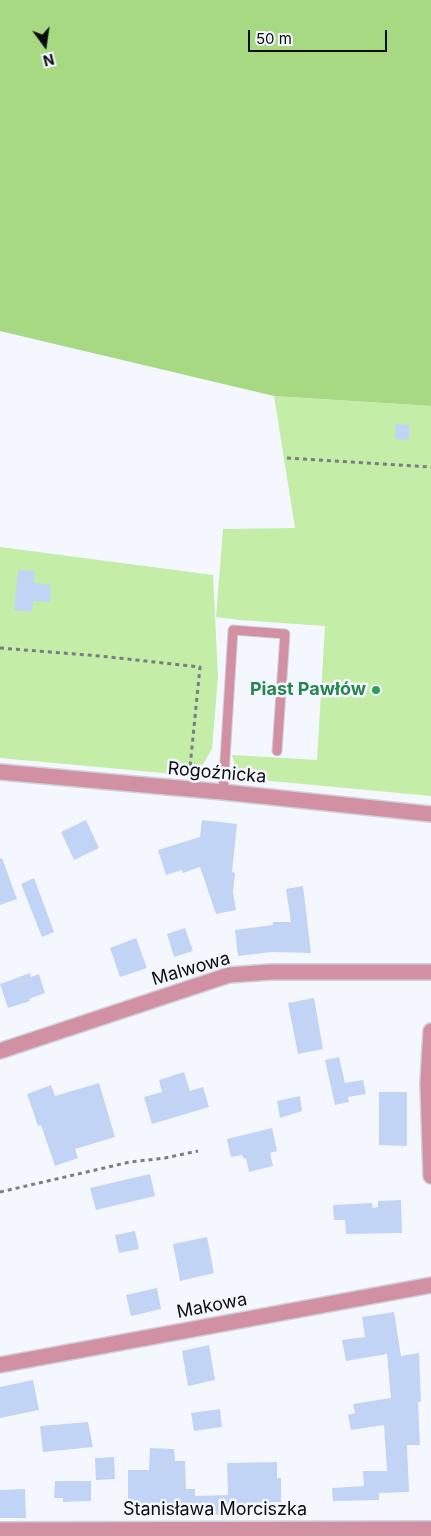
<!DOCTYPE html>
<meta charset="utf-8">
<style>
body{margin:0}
#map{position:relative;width:431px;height:1536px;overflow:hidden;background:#f4f7fe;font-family:Inter,sans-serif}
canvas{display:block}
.north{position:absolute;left:20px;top:20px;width:50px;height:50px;-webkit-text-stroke:4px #f4f7fe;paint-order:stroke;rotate:166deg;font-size:14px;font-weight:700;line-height:20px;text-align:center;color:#0b0c0e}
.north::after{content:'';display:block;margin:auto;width:18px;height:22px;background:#0b0c0e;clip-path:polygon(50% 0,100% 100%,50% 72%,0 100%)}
.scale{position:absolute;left:248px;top:30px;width:139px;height:22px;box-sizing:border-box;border:2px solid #0b0c0e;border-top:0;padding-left:6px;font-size:15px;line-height:18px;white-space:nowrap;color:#0b0c0e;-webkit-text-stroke:4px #f4f7fe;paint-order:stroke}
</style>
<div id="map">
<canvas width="431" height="1536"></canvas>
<div class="north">N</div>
<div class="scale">50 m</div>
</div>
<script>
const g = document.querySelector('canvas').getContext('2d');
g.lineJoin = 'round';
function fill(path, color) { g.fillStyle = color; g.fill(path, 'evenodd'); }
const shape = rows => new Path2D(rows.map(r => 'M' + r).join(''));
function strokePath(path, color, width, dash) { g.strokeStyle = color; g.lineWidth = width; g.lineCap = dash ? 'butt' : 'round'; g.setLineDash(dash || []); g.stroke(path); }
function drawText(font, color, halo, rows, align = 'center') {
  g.font = font + ' Inter,sans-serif'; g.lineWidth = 5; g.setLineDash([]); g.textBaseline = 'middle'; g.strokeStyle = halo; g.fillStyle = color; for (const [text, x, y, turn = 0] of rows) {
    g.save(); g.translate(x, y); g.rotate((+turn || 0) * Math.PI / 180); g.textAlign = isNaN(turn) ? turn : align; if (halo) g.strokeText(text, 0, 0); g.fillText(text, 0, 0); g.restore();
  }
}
fill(shape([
 [274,396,431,406,431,796,239,778,232,755,317,760,325,626,240,620,216,617,223,529,295,528],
 [0,547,213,575,218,677,212,749,196,776,0,758]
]), '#c4eda7');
fill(shape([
 [0,0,431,0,431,406,274,396,0,331]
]), '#a7d882');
fill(shape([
 [396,424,410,425,409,440,395,439],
 [18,570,35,571,34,583,51,585,50,602,33,601,32,612,14,610],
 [86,820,99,848,74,860,61,832],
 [202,820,237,824,232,872,235,873,233,892,236,910,216,914,200,867,183,873,182,870,166,875,158,850,200,837],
 [2,858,17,899,0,905,0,859],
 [34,878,54,932,42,937,21,884],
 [303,886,311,953,272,952,238,956,235,930,273,925,273,922,291,922,286,889],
 [185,928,193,951,174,957,167,934],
 [136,938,147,968,120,977,110,948],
 [30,973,31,977,39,974,45,993,29,999,30,1001,8,1008,0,984],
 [314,998,323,1049,298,1054,288,1003],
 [339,1057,345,1083,363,1080,366,1094,348,1097,349,1102,335,1105,325,1060],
 [184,1072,190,1091,203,1087,209,1107,152,1124,144,1097,162,1092,159,1080],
 [99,1083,115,1137,75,1149,78,1158,55,1166,41,1125,38,1126,27,1094,51,1085,55,1096],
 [379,1092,407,1092,407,1146,379,1145],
 [300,1096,302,1111,280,1118,277,1101],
 [272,1128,277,1151,270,1153,273,1166,249,1172,246,1158,244,1159,242,1155,231,1157,227,1139],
 [150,1174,155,1196,96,1210,90,1188],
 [401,1200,402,1233,346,1234,345,1220,334,1220,333,1205,372,1203,373,1208,378,1207,378,1201],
 [135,1231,139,1249,119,1253,115,1235],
 [207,1237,214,1273,180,1281,173,1244],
 [157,1288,161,1309,131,1316,126,1295],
 [394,1312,401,1356,419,1353,421,1402,418,1402,420,1445,407,1445,409,1492,379,1493,379,1500,333,1501,332,1488,364,1486,363,1471,387,1471,384,1425,351,1430,348,1415,355,1413,353,1404,391,1398,387,1354,346,1361,342,1340,365,1337,362,1317],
 [209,1345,215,1380,188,1386,182,1351],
 [33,1380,39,1410,0,1418,0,1387],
 [220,1409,222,1427,194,1431,191,1413],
 [88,1422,93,1447,43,1452,40,1426],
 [150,1448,174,1449,175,1461,185,1461,186,1489,195,1489,195,1496,228,1495,227,1463,277,1462,277,1478,281,1478,281,1502,246,1503,247,1514,167,1516,167,1505,128,1506,128,1470,149,1470],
 [114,1457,115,1479,96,1480,95,1458],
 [55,1481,91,1481,91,1501,63,1502,63,1498,54,1498],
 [25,1489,26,1518,0,1518,0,1490]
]), '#c2d4f5');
const service = shape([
 [223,792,233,630,285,634,277,751]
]);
const minor = shape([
 [431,1031,428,1083,431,1176],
 [0,1051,229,975,271,972,431,972],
 [0,1365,431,1285],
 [0,1530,431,1529]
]);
const tertiary = shape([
 [0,772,223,792,431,814]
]);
strokePath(service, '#cfd1d8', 11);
strokePath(minor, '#cfd1d8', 18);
strokePath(tertiary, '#cfd1d8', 18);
strokePath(shape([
 [287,458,431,467],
 [0,648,100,656,200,667,190,767],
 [0,1192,130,1162,165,1158,198,1151]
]), '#7b7d82', 3, [4, 4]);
strokePath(service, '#d290a3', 9);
strokePath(minor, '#d290a3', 15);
strokePath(tertiary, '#d290a3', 15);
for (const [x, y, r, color] of [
 [376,690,5,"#2e9e5b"]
]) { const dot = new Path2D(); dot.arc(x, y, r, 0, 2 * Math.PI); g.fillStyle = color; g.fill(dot); strokePath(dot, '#f4f7fe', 2); }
drawText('bold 18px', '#27864d', '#f4f7fe', [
 ["Piast Pawłów",366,690]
], 'right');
drawText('18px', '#0b0c0e', '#f4f7fe', [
 ["Rogoźnicka",217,773,5],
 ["Malwowa",191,969,-16],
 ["Makowa",212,1306,-11],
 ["Stanisława Morciszka",215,1510]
]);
</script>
